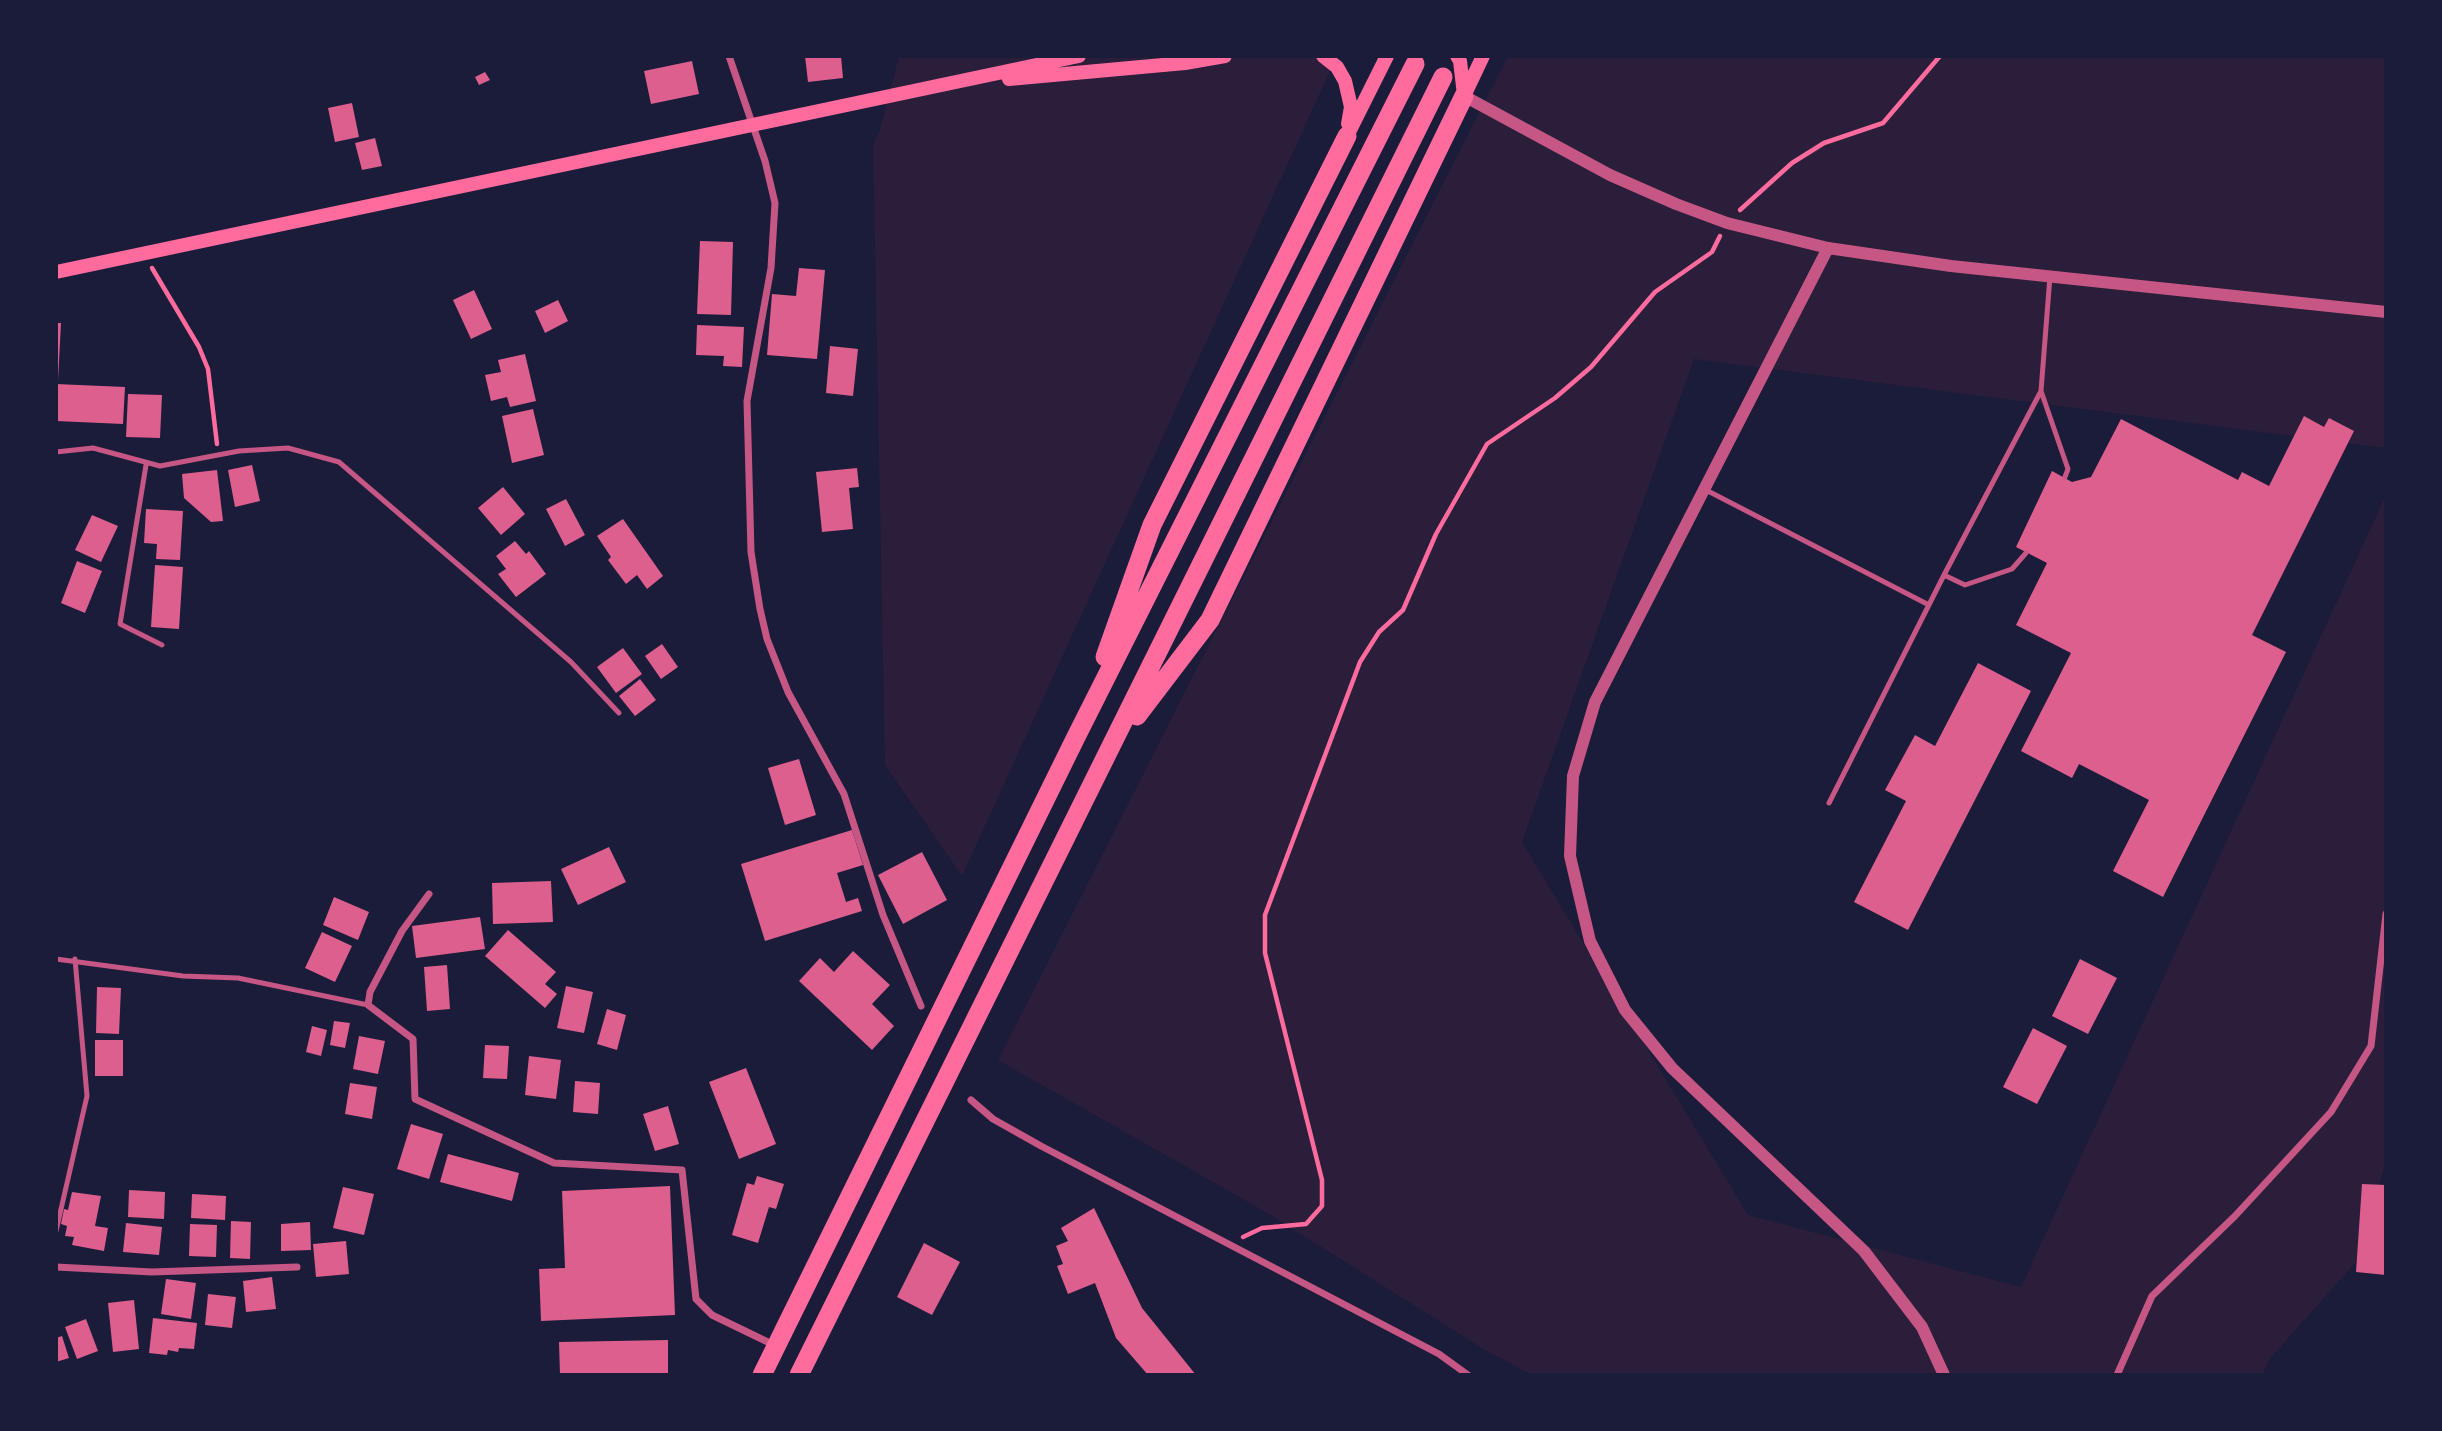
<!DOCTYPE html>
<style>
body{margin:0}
#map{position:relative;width:2442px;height:1431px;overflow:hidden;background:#1b1b3a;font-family:"Golos Text",sans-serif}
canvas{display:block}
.frame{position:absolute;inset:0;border:58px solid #1b1b3a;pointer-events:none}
</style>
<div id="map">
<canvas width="2442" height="1431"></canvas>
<div class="frame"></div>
</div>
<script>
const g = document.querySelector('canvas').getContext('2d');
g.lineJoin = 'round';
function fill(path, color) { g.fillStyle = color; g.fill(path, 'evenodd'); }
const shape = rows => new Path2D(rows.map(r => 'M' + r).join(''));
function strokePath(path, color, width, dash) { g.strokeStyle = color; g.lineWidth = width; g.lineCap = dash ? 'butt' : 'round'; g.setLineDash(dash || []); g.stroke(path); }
fill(shape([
 [899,56,1337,56,962,876,885,765,873,145,880,130],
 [1508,56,2386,56,2386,448,1694,359,1522,842,1748,1215,2021,1287,2386,495,2386,1162,2356,1262,2268,1361,2263,1375,1532,1375,1485,1350,1269,1214,998,1060]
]), '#2a1e3b');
fill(shape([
 [805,56,841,56,843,78,808,82],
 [692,61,699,94,651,104,644,71],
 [485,72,490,80,479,85,475,77],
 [352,103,359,137,335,142,328,108],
 [375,138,382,166,362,170,355,143],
 [700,241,733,242,731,315,697,314],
 [799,268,825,270,817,359,767,355,772,294,796,296],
 [474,290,492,329,471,339,453,300],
 [558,300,568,321,545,333,535,311],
 [56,323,61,323,58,381,56,381],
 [697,325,744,327,742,367,723,366,724,356,696,355],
 [830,346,858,349,853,396,826,393],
 [525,354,536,401,510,407,507,397,491,401,485,375,501,372,498,360],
 [56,384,125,387,123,424,56,421],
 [128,394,162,395,160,438,126,437],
 [533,409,544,455,512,463,502,416],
 [2304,416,2324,427,2329,418,2354,431,2252,635,2286,652,2163,897,2113,871,2149,800,2079,764,2072,778,2021,751,2071,653,2016,625,2047,563,2016,547,2052,471,2072,482,2091,477,2121,419,2238,480,2242,472,2269,486],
 [252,465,260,501,235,507,228,470],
 [857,468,859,487,849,488,853,529,822,532,816,472],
 [217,470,223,521,211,522,184,498,182,474],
 [503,487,525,514,501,535,478,508],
 [566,499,585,535,565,546,546,509],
 [146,509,183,511,180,560,156,559,157,544,144,543],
 [92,515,118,526,101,562,75,550],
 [623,519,663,576,647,589,637,575,626,584,608,560,611,557,597,536],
 [515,541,526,554,529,551,546,574,516,597,498,574,506,569,496,556],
 [77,561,102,571,85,613,61,603],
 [155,565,183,567,179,629,151,627],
 [662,644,678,667,661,679,645,656],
 [623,648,642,674,616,693,597,667],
 [1978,663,2031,691,1908,930,1854,902,1906,801,1885,790,1915,735,1935,746],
 [640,679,656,700,635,716,619,696],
 [799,759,816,815,785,825,768,768],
 [852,830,863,865,837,873,846,902,858,898,862,911,765,941,741,864],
 [609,847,626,882,578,905,561,869],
 [922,852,947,900,903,924,878,875],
 [551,881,553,922,493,924,492,883],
 [334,897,369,912,358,940,323,925],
 [480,917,485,949,416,958,412,926],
 [508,930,556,972,545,984,557,994,545,1008,485,956],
 [322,932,352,946,335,982,305,968],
 [853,951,890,985,872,1004,894,1026,872,1050,799,981,820,958,834,972],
 [2080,959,2117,978,2088,1034,2052,1016],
 [447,965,450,1009,427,1011,424,967],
 [566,986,593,992,584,1033,557,1028],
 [97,987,121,988,119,1034,96,1033],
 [607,1009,626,1015,617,1050,597,1044],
 [334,1021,350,1023,345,1048,330,1045],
 [312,1026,327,1030,321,1056,306,1052],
 [2033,1028,2067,1046,2037,1104,2003,1087],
 [359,1036,385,1041,378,1074,353,1069],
 [95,1040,123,1040,123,1076,95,1076],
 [485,1045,509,1046,507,1079,483,1078],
 [529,1056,561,1060,556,1099,525,1095],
 [746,1068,776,1144,739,1159,709,1082],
 [575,1081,600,1083,598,1114,573,1112],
 [350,1083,377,1087,372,1119,345,1114],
 [668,1106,679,1144,655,1151,643,1114],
 [411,1124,443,1134,429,1179,397,1169],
 [448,1154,519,1173,512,1201,440,1182],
 [757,1176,784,1184,776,1209,769,1207,758,1243,732,1235,747,1183,754,1185],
 [2362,1184,2386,1185,2386,1275,2356,1272],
 [670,1186,675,1315,541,1321,539,1269,565,1268,562,1191],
 [343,1187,374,1194,364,1235,333,1228],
 [129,1190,165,1192,164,1219,128,1217],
 [72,1192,101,1196,95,1226,108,1228,104,1251,72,1245,74,1237,65,1236,67,1226,61,1224,64,1209,68,1210],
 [192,1194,226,1196,225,1220,191,1218],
 [1094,1208,1142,1308,1196,1375,1148,1375,1116,1338,1095,1283,1068,1294,1057,1266,1063,1264,1056,1246,1068,1241,1061,1228],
 [231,1221,251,1222,250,1259,230,1258],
 [310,1222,311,1250,281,1251,281,1224],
 [126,1223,162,1227,159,1255,123,1252],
 [190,1224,217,1225,216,1257,189,1256],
 [346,1241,349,1274,316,1277,313,1244],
 [924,1243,960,1262,932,1315,897,1297],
 [272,1277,276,1309,246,1312,243,1281],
 [166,1279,196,1283,191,1319,161,1314],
 [208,1294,236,1297,232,1328,205,1325],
 [134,1300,139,1349,113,1352,108,1303],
 [153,1318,197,1323,194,1349,179,1348,178,1352,168,1350,167,1355,149,1353],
 [86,1319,98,1351,77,1359,65,1327],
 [62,1336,69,1358,56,1362,56,1338],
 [668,1340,668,1375,560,1375,559,1342]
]), '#dd5f8e');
strokePath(shape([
 [1740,210,1792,163,1824,143,1883,123,1940,56],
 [152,268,199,347,208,369,217,444],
 [1243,1237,1262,1228,1306,1224,1322,1206,1322,1180,1265,953,1265,915,1360,662,1379,632,1403,610,1436,534,1487,444,1555,398,1591,367,1655,292,1712,252,1720,236]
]), '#ff6b9d', 4.5);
strokePath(shape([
 [2041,391,2068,469,2065,477],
 [56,452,93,448,160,466,239,451,288,448,339,462,571,662,619,713],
 [146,465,120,624,162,645],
 [1704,489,1929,605],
 [1944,575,1965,585,2012,569,2026,553],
 [1829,803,1944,575,2041,391,2050,276],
 [56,959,183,976,238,978,368,1005],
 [56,1231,87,1096,75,959]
]), '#c65784', 5);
strokePath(shape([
 [729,56,765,161,775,203,771,268,747,401,751,552,760,609,767,639,788,692,844,794,883,915,921,1006],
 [429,894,402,931,370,992,368,1005,413,1039,415,1099,554,1163,682,1170,696,1299,712,1315,776,1346],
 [971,1100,993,1119,1041,1146,1439,1354,1468,1375],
 [56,1267,152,1272,297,1267],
 [2117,1375,2152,1296,2235,1216,2331,1112,2371,1046,2386,914]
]), '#c65784', 7);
strokePath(shape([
 [1464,96,1610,175,1676,204,1727,223,1828,248,1951,266,2386,312],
 [1828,248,1595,702,1573,776,1570,856,1590,941,1625,1010,1672,1068,1864,1251,1922,1327,1944,1375]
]), '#c65784', 12);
strokePath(shape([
 [1323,56,1337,67,1345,81,1351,107,1348,124],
 [1457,56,1460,61,1464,95],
 [1009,79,1185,63,1225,56],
 [1464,96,1483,56],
 [1347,136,1387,56],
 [56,272,1079,56]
]), '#ff6b9d', 14);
strokePath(shape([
 [1105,657,1152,525,1347,136],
 [1137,716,1210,620,1464,96],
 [762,1375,1076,737,1415,64],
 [799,1375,1443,77]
]), '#ff6b9d', 19);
</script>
